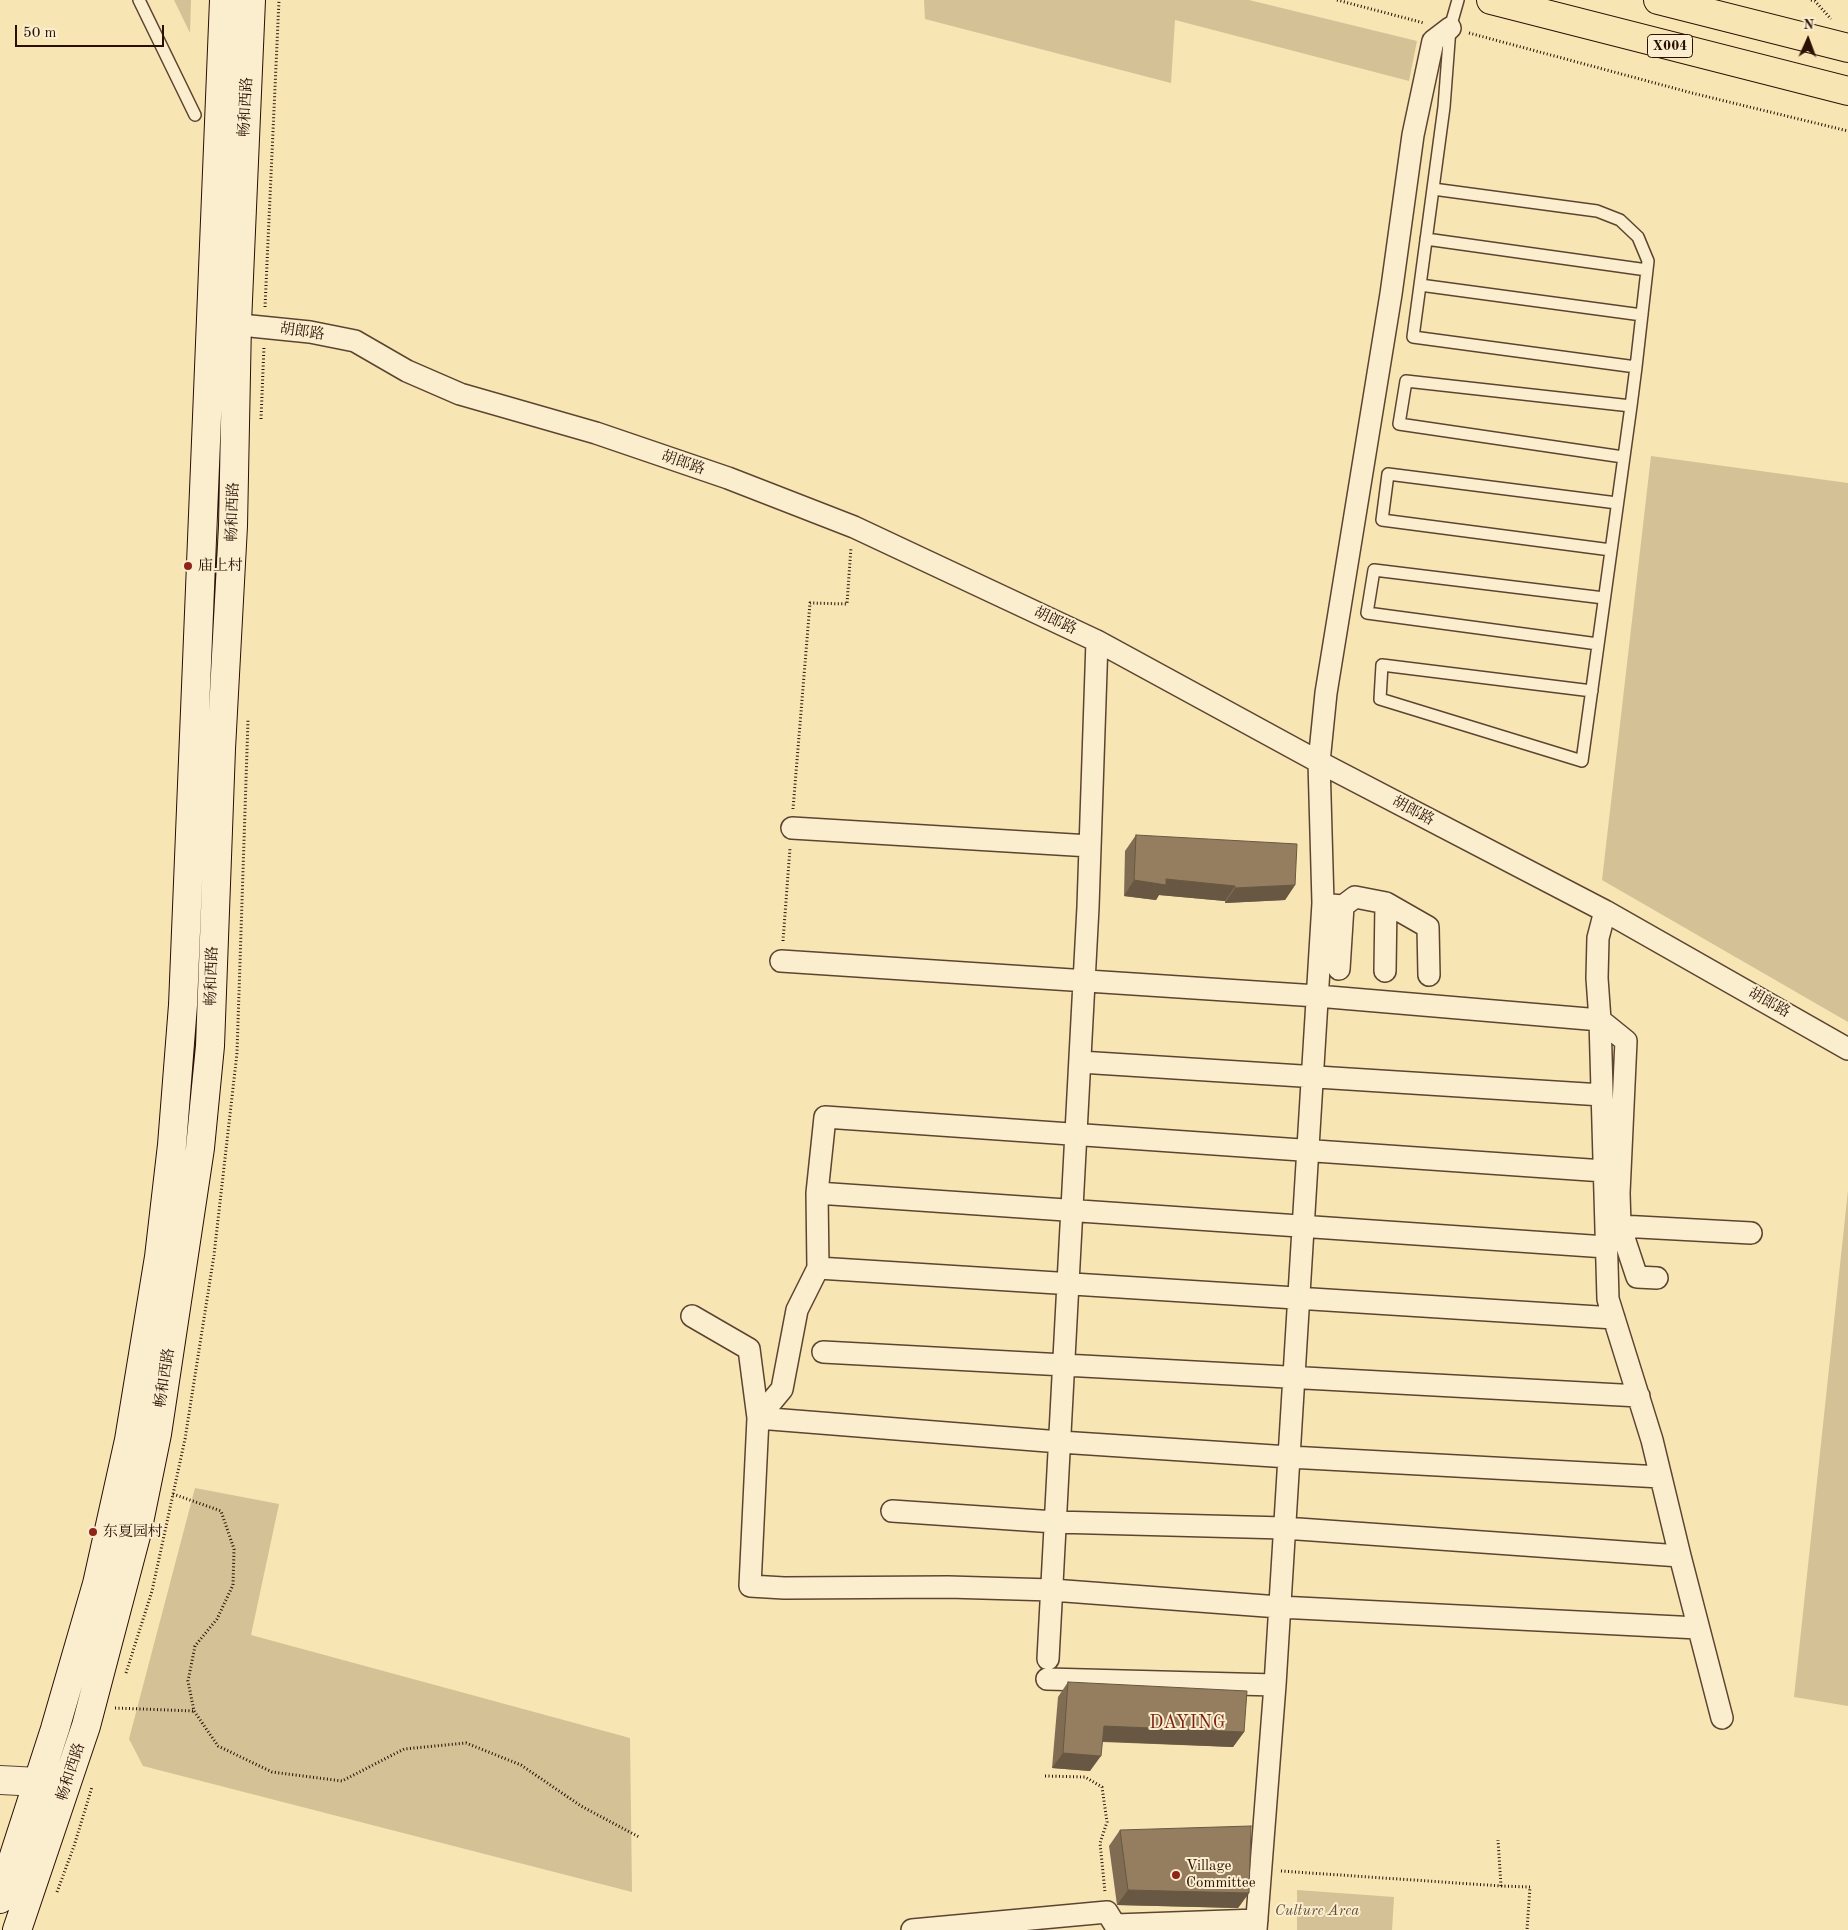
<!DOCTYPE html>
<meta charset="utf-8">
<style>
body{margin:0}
#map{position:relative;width:1848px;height:1930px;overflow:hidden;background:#f7e5b4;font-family:"Old Standard TT",serif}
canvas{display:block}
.north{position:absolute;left:1783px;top:15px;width:50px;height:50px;-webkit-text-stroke:4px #faeece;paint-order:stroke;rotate:2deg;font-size:14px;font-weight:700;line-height:20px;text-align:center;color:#2a0f05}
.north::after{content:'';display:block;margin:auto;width:18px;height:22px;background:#2a0f05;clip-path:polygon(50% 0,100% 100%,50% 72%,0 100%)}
.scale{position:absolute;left:15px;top:25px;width:149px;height:22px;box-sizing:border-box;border:2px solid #2a0f05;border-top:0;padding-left:6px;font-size:15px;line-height:18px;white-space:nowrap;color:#2a0f05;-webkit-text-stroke:4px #faeece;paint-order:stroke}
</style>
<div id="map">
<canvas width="1848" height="1930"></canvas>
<div class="north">N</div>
<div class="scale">50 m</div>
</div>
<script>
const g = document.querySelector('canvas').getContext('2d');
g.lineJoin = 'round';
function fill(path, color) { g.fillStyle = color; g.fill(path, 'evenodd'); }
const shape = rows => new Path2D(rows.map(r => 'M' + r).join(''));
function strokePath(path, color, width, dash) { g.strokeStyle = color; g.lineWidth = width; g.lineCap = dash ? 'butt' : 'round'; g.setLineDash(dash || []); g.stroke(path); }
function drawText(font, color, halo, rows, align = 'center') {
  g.font = font + ' "Old Standard TT","Noto Serif SC",serif'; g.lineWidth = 4; g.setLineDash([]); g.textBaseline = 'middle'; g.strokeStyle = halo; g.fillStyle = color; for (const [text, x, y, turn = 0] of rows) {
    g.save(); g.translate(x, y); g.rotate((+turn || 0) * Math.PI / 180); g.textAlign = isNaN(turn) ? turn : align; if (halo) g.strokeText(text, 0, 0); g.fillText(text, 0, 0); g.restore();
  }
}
fill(shape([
 [174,0,191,0,190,33],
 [924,0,1249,0,1417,41,1409,81,1175,20,1171,83,925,19],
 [1651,456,1848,483,1848,1022,1602,880],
 [1848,1190,1848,1706,1794,1697],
 [195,1488,279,1504,251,1635,630,1738,632,1892,143,1766,129,1739],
 [1297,1890,1394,1897,1392,1930,1297,1930]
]), '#d4c196');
const service = shape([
 [139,0,195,115],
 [1433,189,1597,211,1620,220,1638,237,1648,261,1636,367,1413,337,1444,107,1450,28,1458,0],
 [1426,239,1647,270],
 [1420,285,1642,315],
 [1623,457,1399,424,1406,381,1631,406],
 [1611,550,1382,520,1388,474,1617,503],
 [1598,644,1367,613,1374,570,1604,598],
 [1592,691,1382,665,1380,699,1582,761,1631,406,1636,367]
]);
const minor = shape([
 [221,323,310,332,355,341,407,371,460,394,596,433,728,478,854,527,1097,641,1319,762,1605,911,1848,1049],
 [792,828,1090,846],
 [1386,903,1428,927,1429,975],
 [1331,905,1343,906,1339,969],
 [1343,906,1355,897,1386,903,1385,971],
 [1605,911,1598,938,1597,978,1600,1020,1608,1299,1652,1440,1680,1556,1722,1718],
 [781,961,1317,996,1600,1020,1626,1041,1619,1193,1620,1226,1637,1277,1657,1278],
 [1080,1062,1602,1095],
 [817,1193,1606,1247],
 [1620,1226,1751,1233],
 [818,1268,1614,1318],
 [692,1316,749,1349,758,1418,750,1586,784,1588,948,1587,1052,1590,1279,1607,1698,1628],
 [823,1352,1639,1396],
 [758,1418,782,1389,797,1310,818,1268,817,1193,825,1117,1604,1171],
 [758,1418,1060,1442,1289,1457,1661,1477],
 [892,1511,1055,1522,1284,1528,1680,1556],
 [1048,1659,1088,907,1097,641],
 [1047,1679,1275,1685],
 [912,1930,1107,1912,1115,1925,1257,1920],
 [1256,1930,1275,1685,1323,903,1319,762,1326,693,1391,294,1413,135,1433,41,1450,28]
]);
const tertiary = shape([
 [0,1780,38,1782,60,1787]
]);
const secondary = shape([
 [0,1899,55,1729,97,1584,129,1440,159,1257,172,1145,183,1005,224,0],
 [17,1930,86,1726,137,1532,157,1434,200,1148,210,1046,221,749,233,526,237,323,251,0]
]);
const primary = shape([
 [1491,0,1848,91],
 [1658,0,1848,48]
]);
strokePath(service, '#5d4431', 14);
strokePath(minor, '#5d4431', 24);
strokePath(tertiary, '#5d4431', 30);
strokePath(secondary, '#2a0f05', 30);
strokePath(primary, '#2a0f05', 30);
strokePath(shape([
 [1337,0,1424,23],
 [1811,0,1815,1,1831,19],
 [1469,33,1692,93,1848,131],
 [265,307,279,0],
 [261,419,264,346],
 [793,809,810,603,847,604,851,547],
 [783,941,790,848],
 [173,1494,221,1511,234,1549,233,1585,217,1619,195,1646,188,1681,194,1711,218,1746,272,1772,342,1781,404,1749,466,1743,521,1765,581,1806,639,1837],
 [126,1673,152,1591,185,1439,214,1255,237,1053,248,720],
 [115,1708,194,1711],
 [1045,1776,1085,1777,1102,1787,1107,1822,1100,1843,1105,1892],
 [1281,1871,1501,1886,1498,1840],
 [1501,1886,1530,1887,1527,1930],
 [57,1892,74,1846,92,1787]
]), '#2a0f05', 3, [1, 2.5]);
strokePath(service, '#faeece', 11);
strokePath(minor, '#faeece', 21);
strokePath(tertiary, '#faeece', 28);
strokePath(secondary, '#faeece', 28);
strokePath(primary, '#f7e5b4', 28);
fill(shape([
 [1136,835,1295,885,1285,900,1225,903,1225,901,1159,895,1156,900,1124,896,1125,851],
 [1068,1682,1244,1732,1233,1747,1102,1742,1090,1771,1052,1768,1058,1697],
 [1120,1830,1249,1893,1238,1908,1117,1905,1109,1846]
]), '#806c53');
fill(shape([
 [1166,879,1235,886,1225,901,1159,895,1156,900,1124,896,1134,880],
 [1295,885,1285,900,1225,903,1235,888],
 [1104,1726,1244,1732,1233,1747,1093,1741],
 [1063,1753,1101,1756,1090,1771,1052,1768],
 [1128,1890,1249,1893,1238,1908,1117,1905]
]), '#685843');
const building = shape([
 [1136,835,1297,844,1295,885,1235,888,1235,886,1166,879,1166,885,1134,880,1136,835],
 [1068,1682,1247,1691,1244,1732,1104,1726,1101,1756,1063,1753,1068,1682],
 [1251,1826,1249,1893,1128,1890,1120,1830,1251,1826]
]);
fill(building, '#957e60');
strokePath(building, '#685843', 1);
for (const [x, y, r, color] of [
 [188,566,5,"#8f2418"],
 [93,1532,5,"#8f2418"],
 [1176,1875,5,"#8f2418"]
]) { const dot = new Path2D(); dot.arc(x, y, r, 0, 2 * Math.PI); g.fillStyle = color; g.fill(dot); strokePath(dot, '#faeece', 2); }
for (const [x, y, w] of [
 [1670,46,45]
]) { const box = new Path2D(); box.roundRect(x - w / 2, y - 11.5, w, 23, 4); g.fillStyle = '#faeece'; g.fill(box); strokePath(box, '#2a0f05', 1); }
drawText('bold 14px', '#2a0f05', null, [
 ["X004",1670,46]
]);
drawText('15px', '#2a0f05', '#faeece', [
 ["畅和西路",246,107,-87],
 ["胡郎路",302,332,8],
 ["胡郎路",683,463,19],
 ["畅和西路",233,512,-88],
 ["胡郎路",1055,621,25],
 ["胡郎路",1413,811,28],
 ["畅和西路",212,976,-88],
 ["胡郎路",1769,1003,29],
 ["畅和西路",165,1378,-81],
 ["畅和西路",71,1772,-72]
]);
drawText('15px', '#2a0f05', '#faeece', [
 ["庙上村",198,566],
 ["东夏园村",103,1532],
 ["Village",1186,1866],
 ["Committee",1186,1883]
], 'left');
drawText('italic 15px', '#664d38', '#faeece', [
 ["Culture Area",1317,1911]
]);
g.letterSpacing = '1px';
drawText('18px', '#7a1f14', '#faeece', [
 ["DAYING",1188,1723]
]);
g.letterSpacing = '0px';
</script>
